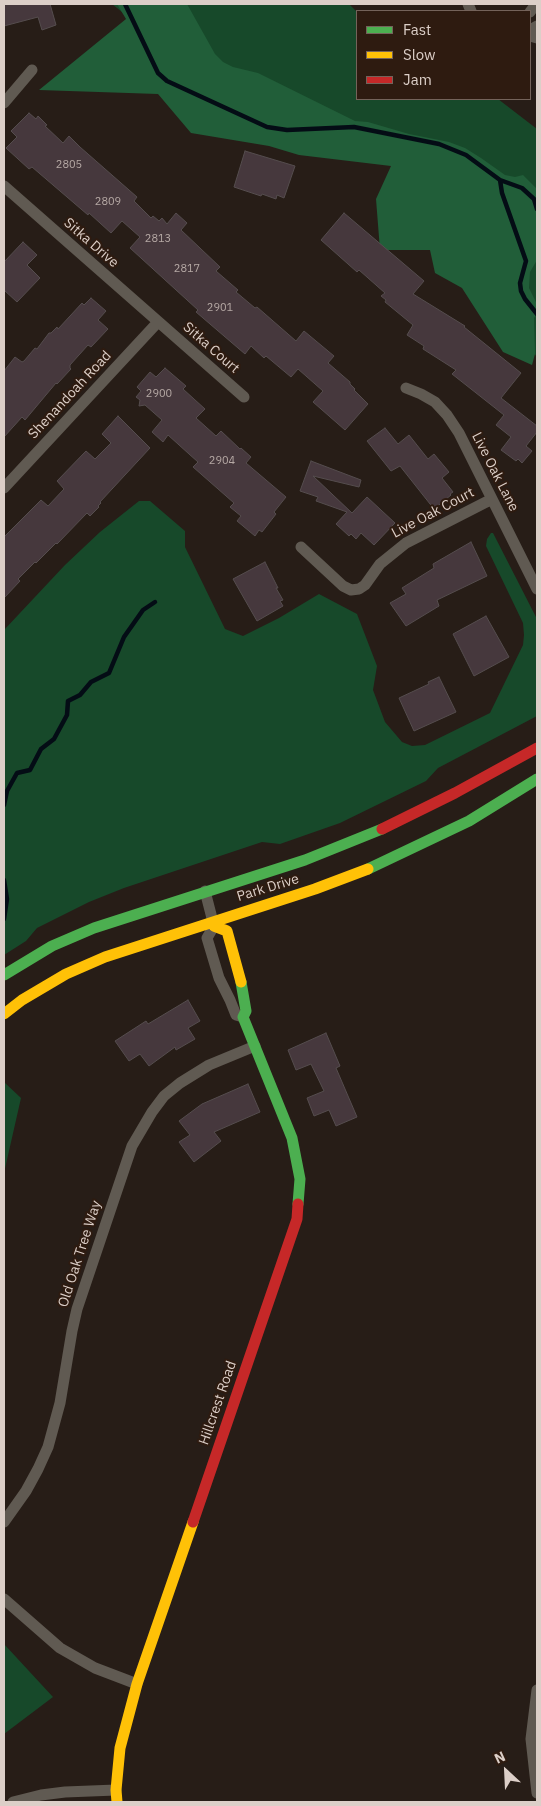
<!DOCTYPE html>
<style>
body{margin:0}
#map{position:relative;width:541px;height:1806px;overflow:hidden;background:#271d17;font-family:"IBM Plex Sans",sans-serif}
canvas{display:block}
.frame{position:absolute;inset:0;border:5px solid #dccfc8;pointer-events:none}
.legend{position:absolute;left:356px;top:10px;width:175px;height:90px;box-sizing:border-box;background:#2e1b10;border:1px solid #74635a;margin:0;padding:6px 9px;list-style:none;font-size:15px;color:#dccfc8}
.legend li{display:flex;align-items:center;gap:10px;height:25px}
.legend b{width:25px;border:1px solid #74635a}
.north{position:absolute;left:481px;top:1746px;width:50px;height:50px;-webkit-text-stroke:4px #2e1b10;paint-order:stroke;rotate:335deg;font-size:14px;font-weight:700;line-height:20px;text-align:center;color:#dccfc8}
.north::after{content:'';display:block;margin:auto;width:18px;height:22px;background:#dccfc8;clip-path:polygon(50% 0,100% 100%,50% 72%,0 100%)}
</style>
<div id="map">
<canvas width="541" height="1806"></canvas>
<div class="frame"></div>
<ul class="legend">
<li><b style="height:6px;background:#4caf50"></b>Fast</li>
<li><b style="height:6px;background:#ffc107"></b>Slow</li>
<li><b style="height:6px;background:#c62828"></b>Jam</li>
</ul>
<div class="north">N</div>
</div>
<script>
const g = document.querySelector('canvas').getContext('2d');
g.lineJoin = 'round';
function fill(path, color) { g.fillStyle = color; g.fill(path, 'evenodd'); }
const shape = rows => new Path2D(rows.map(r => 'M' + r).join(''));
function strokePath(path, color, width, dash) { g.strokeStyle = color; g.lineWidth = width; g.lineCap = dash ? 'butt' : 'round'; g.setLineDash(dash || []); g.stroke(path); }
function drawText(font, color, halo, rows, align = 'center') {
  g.font = font + ' "IBM Plex Sans",sans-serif'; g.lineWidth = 4; g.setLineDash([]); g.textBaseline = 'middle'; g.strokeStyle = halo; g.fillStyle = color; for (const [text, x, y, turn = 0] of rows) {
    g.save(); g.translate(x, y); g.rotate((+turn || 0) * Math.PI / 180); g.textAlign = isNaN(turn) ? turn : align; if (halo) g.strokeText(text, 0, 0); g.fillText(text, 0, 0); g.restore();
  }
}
fill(shape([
 [112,4,349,4,357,12,357,99,498,99,537,129,537,357,524,341,469,196,172,52],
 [139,501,150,501,185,531,185,547,225,629,243,636,279,618,319,594,357,614,377,666,373,690,385,722,402,742,412,746,425,745,490,713,523,645,524,635,523,623,486,546,487,539,491,533,493,533,537,619,537,716,438,768,426,781,340,823,280,844,262,842,124,888,89,902,37,928,26,941,4,955,4,630,65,565,100,532],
 [4,1082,21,1098,4,1173],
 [4,1644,53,1697,4,1734]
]), '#17492a');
fill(shape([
 [117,4,187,4,215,54,223,62,233,67,258,73,355,121,368,122,409,134,449,142,465,148,481,158,505,175,515,177,523,175,537,189,537,260,530,272,529,288,537,304,537,313,534,318,535,354,532,365,503,352,462,288,435,273,430,250,380,250,376,199,391,166,299,155,269,146,191,133,158,94,39,90,126,19]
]), '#215e39');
strokePath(shape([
 [125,4,158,73,167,81,267,127,287,130,354,127,439,144,466,155,500,180,502,193,526,261,520,283,521,291,525,299,537,314],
 [500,180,522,188,534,199,537,209],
 [4,805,7,791,17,773,30,770,41,749,54,739,67,715,68,701,80,695,91,682,109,673,124,637,143,610,155,602],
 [4,880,7,899,4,919]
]), '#040c15', 4.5);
const building = shape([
 [4,4,50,4,56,25,42,30,38,17,4,26,4,4],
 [29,113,36,119,38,116,47,125,45,126,63,143,69,136,80,147,137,197,134,201,151,218,153,216,159,221,162,218,167,224,176,213,187,223,181,230,220,267,216,271,238,290,236,292,255,308,257,307,296,341,304,331,334,356,328,363,350,382,350,384,355,389,354,390,368,404,345,430,313,402,323,391,298,369,291,377,266,356,264,358,251,346,245,354,196,312,198,310,130,248,140,237,122,221,111,233,89,213,88,215,32,167,29,169,6,148,17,137,11,131,29,113],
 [245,151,295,166,284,198,277,195,276,199,262,194,261,196,234,187,245,151],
 [344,213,424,281,413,294,465,326,464,327,521,373,501,398,537,426,537,432,526,446,532,451,522,463,518,459,516,461,501,450,511,437,496,425,504,415,452,374,456,370,423,349,424,346,407,335,413,325,385,302,386,300,381,296,385,293,359,270,357,272,321,240,344,213],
 [23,242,37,255,27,265,40,278,17,302,4,290,4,262,23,242],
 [91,298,106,311,98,320,108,329,91,347,88,345,70,365,70,368,71,369,57,384,56,383,25,420,22,417,4,437,4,371,15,357,22,362,24,361,35,348,37,349,49,333,51,333,57,327,58,329,82,303,84,305,91,298],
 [165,368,186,386,183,389,205,409,196,418,216,436,221,431,240,449,241,448,251,457,246,463,286,497,274,512,276,514,262,532,259,530,255,536,237,521,241,516,230,507,234,503,193,467,198,462,189,454,168,435,163,442,152,432,162,420,145,405,139,406,140,400,136,397,141,391,137,387,150,372,156,377,165,368],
 [118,416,150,448,100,502,101,503,98,506,99,507,90,516,87,513,57,544,56,543,36,563,35,562,18,579,20,581,4,598,4,537,41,500,48,506,64,489,57,481,86,451,95,459,111,443,102,434,118,416],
 [385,428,398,444,409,435,428,459,434,454,449,472,442,478,453,492,450,494,451,495,434,509,400,466,391,471,367,441,385,428],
 [311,461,361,480,359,487,313,476,352,513,367,497,395,523,374,545,361,533,356,539,351,534,349,536,336,524,347,512,316,501,318,497,300,491,311,461],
 [471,542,487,576,437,600,439,606,406,626,390,603,406,594,402,588,434,568,433,564,471,542],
 [265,562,278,588,276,588,283,600,280,601,283,606,257,621,233,579,265,562],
 [486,616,509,657,474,676,453,634,486,616],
 [439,677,456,712,414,731,399,698,429,684,428,682,439,677],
 [188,1000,200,1021,188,1028,195,1039,176,1050,175,1047,149,1066,140,1054,129,1061,115,1041,146,1021,148,1024,188,1000],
 [326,1033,340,1066,336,1068,357,1117,336,1126,329,1110,314,1116,307,1098,324,1091,311,1064,296,1070,288,1050,326,1033],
 [248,1084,260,1112,214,1132,221,1141,194,1162,179,1142,190,1135,179,1121,202,1104,248,1084]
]);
fill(building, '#46383d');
strokePath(building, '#554d4e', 1);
strokePath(shape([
 [468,4,471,11],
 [530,12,536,4],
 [530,30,537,26],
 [530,36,537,38],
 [4,103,32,70],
 [4,186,244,397],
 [406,388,421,394,435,402,447,415,459,433,537,589],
 [4,488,158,322],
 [301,547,343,586,351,590,359,589,365,585,380,564,406,543,492,499],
 [205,891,214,926,207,938,219,978,230,1000,236,1015,243,1017],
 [4,1522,26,1491,38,1469,48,1447,60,1403,72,1331,77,1309,132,1146,152,1112,164,1096,180,1083,209,1065,255,1046],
 [4,1599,60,1648,95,1668,137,1684],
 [537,1690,531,1739,537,1793],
 [13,1802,41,1795,65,1792,116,1790]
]), '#605a52', 11);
strokePath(shape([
 [368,869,469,821,537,779],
 [4,975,52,946,94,928,305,860,382,829],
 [241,982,246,1011,243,1017,292,1138,300,1179,298,1204]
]), '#4caf50', 11);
strokePath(shape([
 [214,926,227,931,241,982],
 [4,1014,22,1000,66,974,105,957,315,889,368,869],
 [117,1802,116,1790,120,1748,137,1684,193,1522]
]), '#ffc107', 11);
strokePath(shape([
 [382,829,455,793,537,748],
 [193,1522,297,1219,298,1204]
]), '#c62828', 11);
drawText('11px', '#b6a9a5', null, [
 ["2805",69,165],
 ["2809",108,202],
 ["2813",158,239],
 ["2817",187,269],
 ["2901",220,308],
 ["2900",159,394],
 ["2904",222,461]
]);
drawText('14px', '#dccfc8', '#2e1b10', [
 ["Sitka Drive",91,243,41],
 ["Sitka Court",211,348,41],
 ["Shenandoah Road",70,395,-47],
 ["Live Oak Lane",495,472,63],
 ["Live Oak Court",433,513,-28],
 ["Park Drive",268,888,-17],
 ["Old Oak Tree Way",80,1254,-72],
 ["Hillcrest Road",218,1403,-71]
]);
</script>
